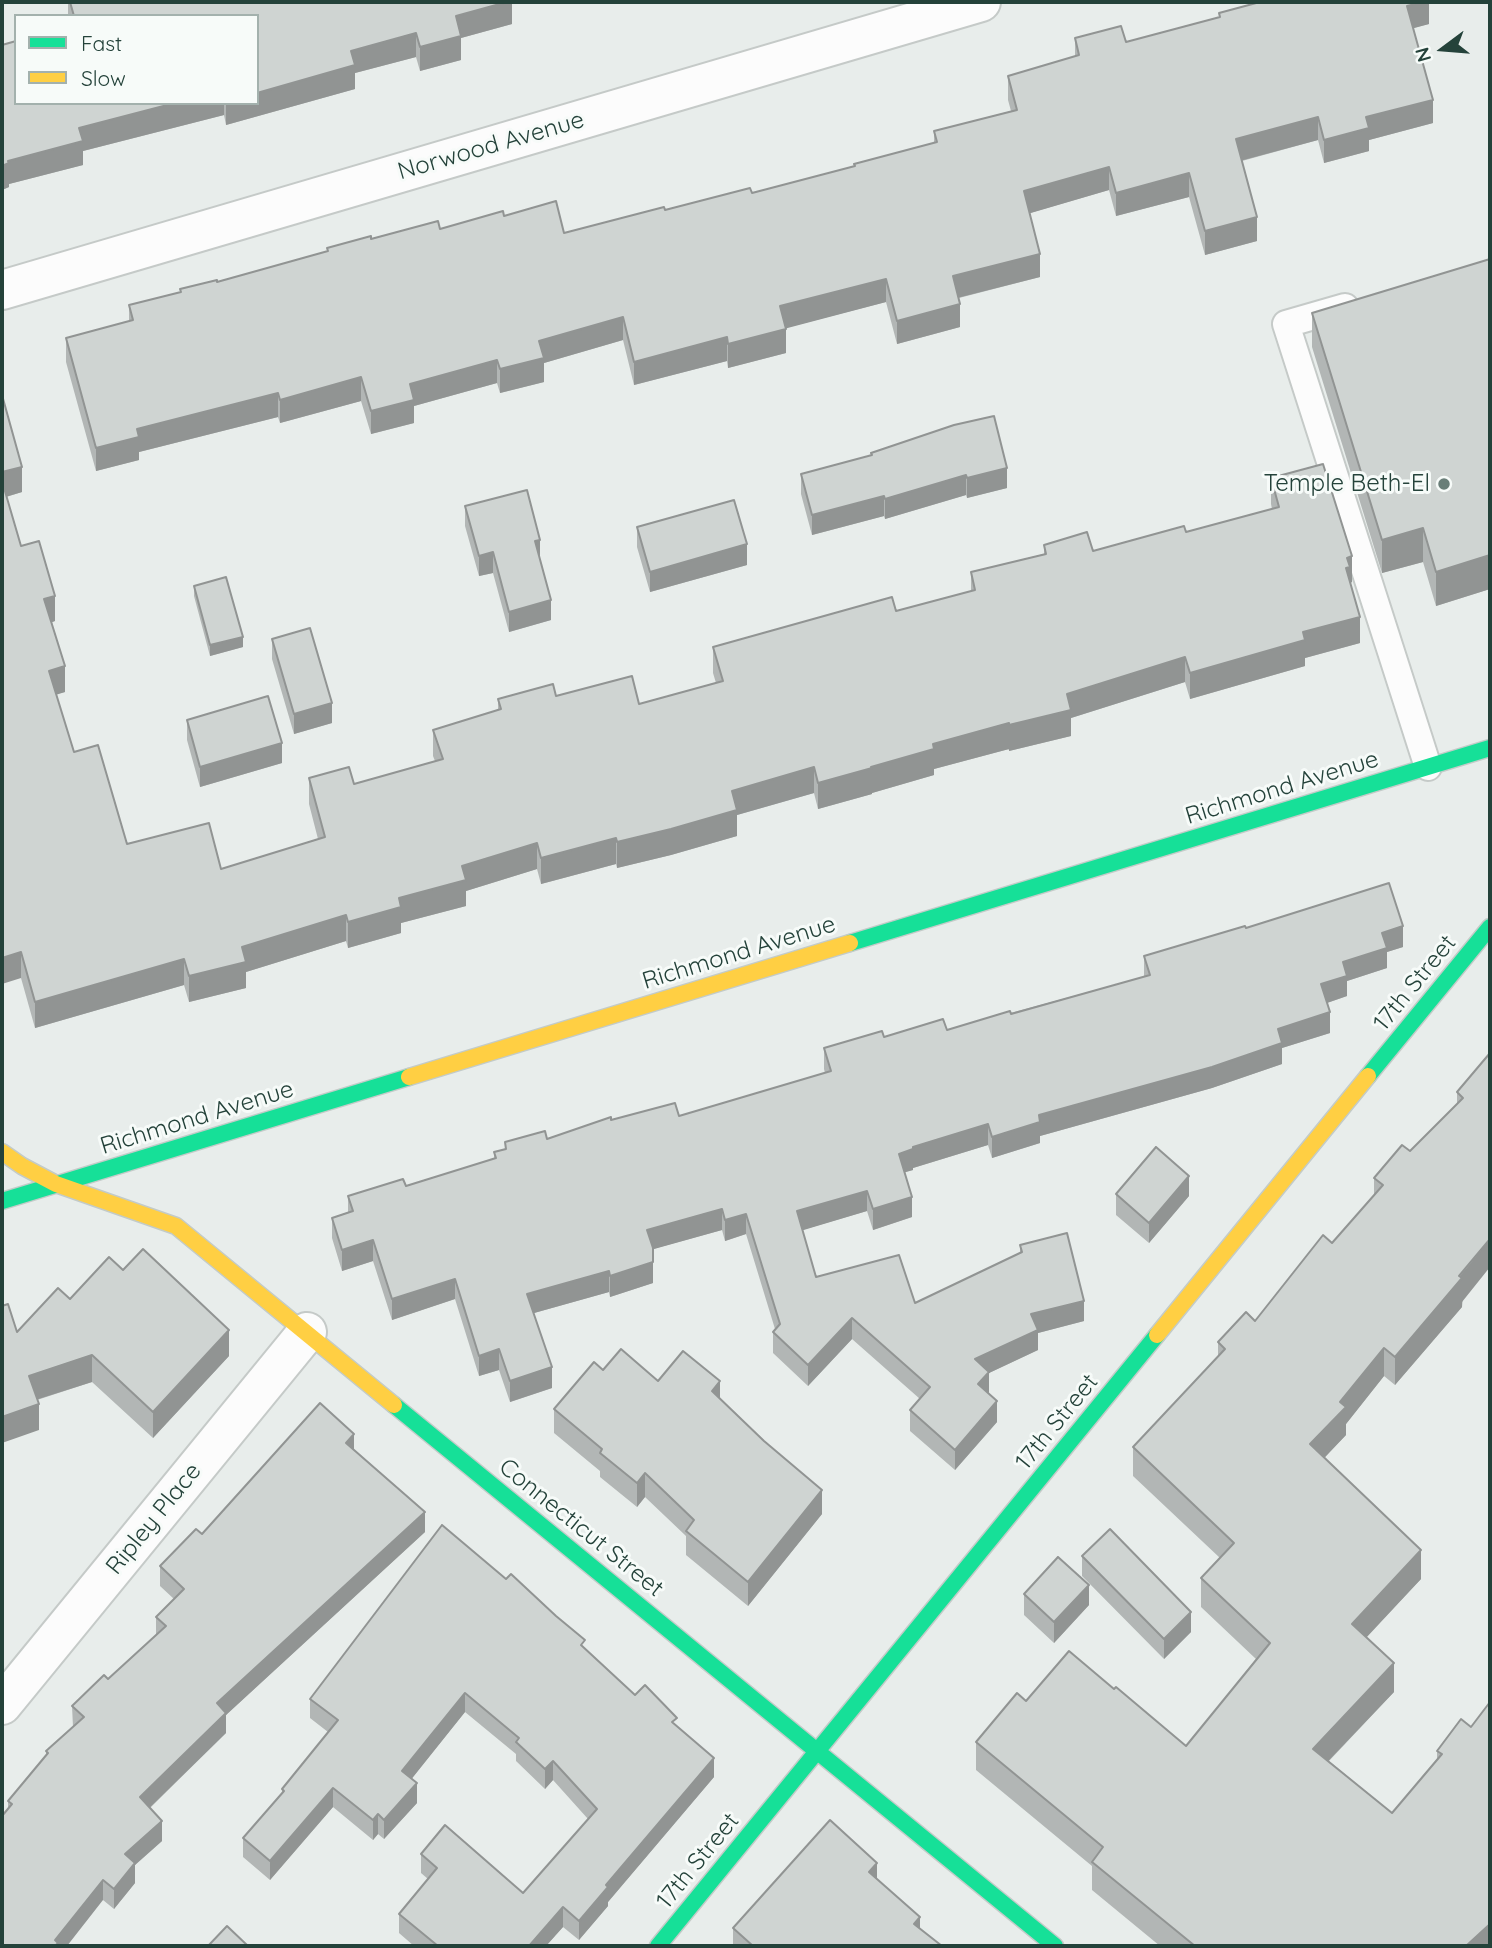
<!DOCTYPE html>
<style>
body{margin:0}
#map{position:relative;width:1492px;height:1948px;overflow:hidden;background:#e8edeb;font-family:Quicksand,sans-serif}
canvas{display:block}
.frame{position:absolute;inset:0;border:4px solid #24423a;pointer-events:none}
.legend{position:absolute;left:14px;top:14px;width:245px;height:91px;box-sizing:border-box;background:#f7fbf9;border:2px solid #a3b1ad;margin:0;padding:9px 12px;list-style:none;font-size:21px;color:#24423a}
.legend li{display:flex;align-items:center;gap:14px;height:35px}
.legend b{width:35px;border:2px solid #a3b1ad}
.north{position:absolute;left:1408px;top:14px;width:70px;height:70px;-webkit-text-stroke:5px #f7fbf9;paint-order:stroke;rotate:254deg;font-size:19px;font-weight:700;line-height:28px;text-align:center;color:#24423a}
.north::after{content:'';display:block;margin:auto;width:24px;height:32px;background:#24423a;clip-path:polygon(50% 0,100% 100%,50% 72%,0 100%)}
</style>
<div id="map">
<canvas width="1492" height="1948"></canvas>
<div class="frame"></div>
<ul class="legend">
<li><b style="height:9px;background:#16e098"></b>Fast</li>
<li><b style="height:9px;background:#ffcf43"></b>Slow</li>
</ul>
<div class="north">N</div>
</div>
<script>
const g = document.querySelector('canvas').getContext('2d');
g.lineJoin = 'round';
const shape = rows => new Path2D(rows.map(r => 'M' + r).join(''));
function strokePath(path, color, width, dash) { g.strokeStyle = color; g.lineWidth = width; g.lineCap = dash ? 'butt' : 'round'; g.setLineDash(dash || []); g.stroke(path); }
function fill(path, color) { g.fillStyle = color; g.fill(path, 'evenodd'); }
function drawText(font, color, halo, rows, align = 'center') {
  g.font = font + ' Quicksand,sans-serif'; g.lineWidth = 6; g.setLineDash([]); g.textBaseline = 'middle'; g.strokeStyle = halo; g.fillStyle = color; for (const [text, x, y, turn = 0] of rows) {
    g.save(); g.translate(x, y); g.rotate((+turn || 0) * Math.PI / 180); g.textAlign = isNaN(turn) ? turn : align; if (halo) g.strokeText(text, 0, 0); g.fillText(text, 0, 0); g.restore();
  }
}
const lane = shape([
 [1345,307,1286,324,1428,767]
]);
const street = shape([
 [2,290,981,2],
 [2,1705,307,1332]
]);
const fast = shape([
 [850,943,1490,748],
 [1368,1076,1490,927],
 [2,1201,409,1077],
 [394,1405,1055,1946],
 [658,1946,1157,1335]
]);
const slow = shape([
 [409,1077,850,943],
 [2,1152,22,1166,56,1184,176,1226,394,1405],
 [1157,1335,1368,1076]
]);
strokePath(lane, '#c5cac8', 30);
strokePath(street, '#c5cac8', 42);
strokePath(fast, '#c3cbc8', 19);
strokePath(slow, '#c3cbc8', 19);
strokePath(lane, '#fcfcfc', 26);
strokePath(street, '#fcfcfc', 38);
strokePath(fast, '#16e098', 16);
strokePath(slow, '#ffcf43', 16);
fill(shape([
 [68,2,512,2,512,24,461,38,461,60,420,71,416,57,355,73,355,89,226,125,224,115,83,151,83,165,9,184,9,187,2,190,2,45,16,103,257,103,257,16,68,16],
 [1429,2,1429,24,1413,28,1433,123,1369,140,1369,151,1324,163,1318,140,1242,161,1257,241,1205,255,1189,197,1116,216,1109,190,1030,213,1040,277,959,298,960,327,897,344,886,302,785,328,786,353,728,368,727,361,634,385,623,340,544,363,544,382,500,393,497,383,414,406,414,423,371,434,361,401,280,423,278,417,139,452,139,460,96,471,66,362,66,338,129,321,129,305,180,292,180,289,217,282,327,251,327,248,371,239,440,229,504,216,564,233,665,210,752,193,854,166,934,143,934,131,1011,111,1008,100,1008,76,1075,56,1075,38,1126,42,1219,17,1219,13],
 [1490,259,1490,589,1436,606,1423,562,1382,573,1312,347,1312,313],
 [2,395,22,492,6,497,21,546,55,621,52,622,65,692,56,694,74,752,127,844,221,869,318,839,309,804,309,778,354,784,435,761,433,756,433,730,498,710,498,699,556,696,639,704,716,683,713,673,713,647,896,611,971,591,971,572,1044,554,1044,545,1093,551,1186,532,1272,509,1271,504,1271,478,1352,582,1350,583,1360,643,1305,658,1305,666,1190,699,1185,682,1071,718,1071,736,1009,751,1009,749,934,769,934,775,872,793,872,794,818,809,814,793,737,815,737,836,671,855,617,868,616,864,541,884,537,869,466,891,466,906,401,923,401,933,348,948,346,941,246,972,246,988,189,1002,184,985,35,1028,21,978],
 [954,425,1007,488,967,498,966,495,885,519,884,516,812,535,801,494,801,474,871,455,871,453],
 [465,506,551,620,509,632,493,573,479,576,465,526],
 [637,527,747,565,650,592,637,547],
 [194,586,243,647,210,656,194,596],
 [272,639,332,723,294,734,272,659],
 [187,720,282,763,200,787,187,740],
 [1246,928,1403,947,1387,952,1387,968,1347,981,1347,996,1327,1003,1330,1033,1282,1048,1282,1064,1212,1088,1040,1136,1040,1143,992,1158,988,1145,913,1168,913,1170,905,1172,912,1217,873,1230,867,1211,802,1230,816,1277,915,1303,1020,1253,1020,1245,1084,1321,1038,1333,1038,1350,989,1373,989,1392,988,1394,997,1422,955,1470,910,1431,910,1410,920,1399,852,1339,808,1386,773,1353,773,1332,775,1329,746,1234,725,1241,722,1230,653,1249,653,1283,610,1297,609,1292,534,1313,552,1388,510,1402,499,1370,479,1376,455,1299,392,1320,373,1261,342,1271,332,1238,332,1218,348,1212,348,1196,406,1186,494,1159,494,1152,505,1149,505,1142,547,1139,611,1120,679,1116,825,1073,824,1069,824,1048,884,1037,947,1030,1144,977,1144,956],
 [1490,1053,1462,1307,1395,1385,1384,1376,1346,1424,1346,1435,1324,1458,1421,1579,1366,1637,1394,1692,1329,1761,1392,1813,1437,1759,1437,1751,1461,1719,1490,1946,1160,1946,1092,1890,1092,1866,976,1770,976,1742,1026,1701,1114,1689,1186,1746,1256,1659,1201,1607,1201,1578,1220,1558,1133,1476,1133,1447,1218,1356,1218,1342,1255,1321,1332,1243,1374,1195,1374,1178,1410,1151,1457,1104,1457,1092],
 [1116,1194,1189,1196,1149,1243,1116,1215],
 [123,1270,229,1356,153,1438,92,1382,37,1400,39,1430,17,1332,70,1299],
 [603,1370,658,1381,720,1399,822,1514,748,1606,686,1555,686,1536,645,1497,637,1507,600,1477,600,1471,554,1433,554,1409],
 [354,1450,425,1532,226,1715,226,1733,150,1808,162,1841,135,1865,135,1883,114,1909,103,1900,8,1808,8,1801,46,1755,46,1751,73,1727,72,1706,108,1679,156,1635,156,1617,174,1599,160,1586,160,1566,202,1534],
 [1082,1556,1191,1632,1164,1659,1082,1576],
 [1024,1594,1089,1605,1054,1643,1024,1615],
 [585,1649,635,1695,677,1726,714,1777,608,1902,608,1906,579,1940,563,1927,546,1946,414,1946,399,1933,399,1914,428,1879,421,1873,421,1854,523,1893,588,1819,553,1780,545,1789,516,1761,516,1754,465,1712,411,1779,417,1803,384,1839,378,1834,373,1840,333,1807,270,1880,243,1857,243,1838,282,1794,282,1789,328,1732,310,1718,310,1699],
 [877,1880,920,1928,942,1946,733,1946,733,1928]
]), '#b2b6b5');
fill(shape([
 [507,2,512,2,512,24,461,38,461,60,420,71,420,47,456,16],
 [1423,2,1429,2,1429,24,1407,30,1407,6],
 [416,33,416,57,355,73,355,89,226,125,226,103,257,103,257,93,351,51],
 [1433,100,1433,123,1369,140,1369,151,1324,163,1324,140,1366,117],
 [175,103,224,103,224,115,83,151,83,165,9,184,9,187,2,190,2,166,8,161,79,128],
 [1318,117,1318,140,1236,162,1236,139],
 [1109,167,1109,190,1024,215,1024,191],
 [1189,173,1189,197,1116,216,1116,193],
 [1257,217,1257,241,1205,255,1205,231],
 [1040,254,1040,277,953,299,953,276],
 [886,279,886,302,780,330,780,306],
 [960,304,960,327,897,344,897,321],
 [623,317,623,340,544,363,544,382,500,393,500,369,539,341],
 [786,329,786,353,728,368,728,344],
 [727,337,727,361,634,385,634,362],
 [497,360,497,383,414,406,414,423,371,434,371,411,410,384],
 [361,377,361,401,280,423,280,400],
 [278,393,278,417,139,452,139,460,96,471,96,448,137,429],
 [22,467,22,492,2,498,2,472],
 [1007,468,1007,488,967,498,967,478],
 [966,475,966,495,885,519,885,499],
 [884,496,884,516,812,535,812,515],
 [1423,528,1423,562,1382,573,1382,540],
 [540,540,540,560,535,541],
 [747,544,747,565,650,592,650,572],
 [493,552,493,573,479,576,479,556],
 [1490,555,1490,589,1436,606,1436,572],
 [1352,556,1352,582,1350,583,1346,568,1347,558],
 [55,596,55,621,44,625,44,599],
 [551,600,551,620,509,632,509,612],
 [1360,617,1360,643,1305,658,1305,666,1190,699,1190,673,1303,632],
 [243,637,243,647,210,656,210,645],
 [1185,657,1185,682,1071,718,1071,736,1009,751,1009,725,1067,694],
 [65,666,65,692,49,697,49,671],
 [332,703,332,723,294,734,294,714],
 [1009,723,1009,749,934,769,934,775,872,793,872,794,818,809,818,783,871,767,933,744],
 [282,743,282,763,200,787,200,767],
 [814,767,814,793,737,815,737,836,671,855,617,868,617,842,732,791],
 [616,838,616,864,541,884,541,858],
 [537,843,537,869,466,891,466,906,401,923,401,933,348,948,348,922,399,898,462,866],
 [346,915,346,941,246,972,246,988,189,1002,189,976,242,947],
 [1403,926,1403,947,1387,952,1387,968,1347,981,1347,996,1321,1005,1321,984,1343,962,1382,933],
 [21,952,21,978,2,984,2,958],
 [184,959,184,985,35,1028,35,1002],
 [1330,1012,1330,1033,1282,1048,1282,1064,1212,1088,1040,1136,1040,1143,992,1158,992,1137,1039,1115,1278,1029],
 [988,1124,988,1145,913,1168,913,1170,899,1174,899,1154,913,1147],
 [1189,1176,1189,1196,1149,1243,1149,1223],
 [867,1191,867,1211,797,1232,797,1211],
 [912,1197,912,1217,873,1230,873,1209],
 [722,1209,722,1230,647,1251,647,1230],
 [746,1214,746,1234,725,1241,725,1220],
 [1490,1239,1490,1267,1462,1302,1462,1307,1395,1385,1395,1357],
 [373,1240,373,1261,342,1271,342,1250],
 [653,1262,653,1283,610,1297,610,1276],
 [609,1271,609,1292,527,1315,527,1294],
 [455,1279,455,1299,392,1320,392,1299],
 [1084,1301,1084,1321,1038,1333,1038,1350,989,1373,989,1392,978,1405,975,1359,1031,1314],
 [852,1318,852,1339,808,1386,808,1365],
 [229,1330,229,1356,153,1438,153,1412],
 [1384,1348,1384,1376,1346,1424,1346,1435,1310,1473,1310,1444,1340,1402],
 [499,1349,499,1370,479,1376,479,1356],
 [92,1355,92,1382,29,1402,29,1376],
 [552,1367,552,1388,510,1402,510,1381],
 [720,1381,720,1405,712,1391],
 [997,1401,997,1422,955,1470,955,1450],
 [39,1404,39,1430,2,1443,2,1417],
 [354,1434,354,1454,346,1443],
 [645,1473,645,1497,637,1507,637,1483],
 [822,1490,822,1514,748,1606,748,1582],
 [425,1512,425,1532,226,1715,226,1733,140,1817,140,1797,217,1703],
 [1421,1550,1421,1579,1352,1653,1352,1624],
 [1089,1585,1089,1605,1054,1643,1054,1622],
 [1191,1612,1191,1632,1164,1659,1164,1639],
 [1394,1663,1394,1692,1313,1777,1313,1749],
 [465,1693,465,1712,402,1791,402,1771],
 [714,1758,714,1777,608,1902,608,1906,579,1940,579,1921,606,1885],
 [553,1761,553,1780,545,1789,545,1769],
 [417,1783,417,1803,384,1839,384,1820],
 [333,1788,333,1807,270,1880,270,1861],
 [378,1814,378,1834,373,1840,373,1820],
 [162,1821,162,1841,135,1865,135,1883,114,1909,114,1889,125,1854],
 [877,1863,877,1883,869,1872],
 [103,1880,103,1900,67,1946,55,1946,55,1940],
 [563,1907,563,1927,546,1946,529,1946],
 [920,1917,920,1937,914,1924],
 [1490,1924,1490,1946,1466,1946]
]), '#919493');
const building = shape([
 [70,2,507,2,456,16,461,36,420,47,416,33,351,51,355,65,257,93,257,16,74,16,70,2],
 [1260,2,1423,2,1407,6,1433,100,1366,117,1369,128,1324,140,1318,117,1236,139,1257,217,1205,231,1189,173,1116,193,1109,167,1024,191,1040,254,953,276,960,304,897,321,886,279,780,306,786,329,728,344,727,337,634,362,623,317,539,341,544,358,500,369,497,360,410,384,414,400,371,411,361,377,280,400,278,393,137,429,139,437,96,448,66,338,133,320,129,305,181,292,180,289,217,280,217,282,328,251,327,248,371,236,371,239,438,221,440,229,503,211,504,216,556,201,564,233,664,207,665,210,750,188,752,193,855,166,854,164,937,142,934,131,1017,110,1008,76,1079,55,1075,38,1121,26,1126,42,1220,17,1219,13,1260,2],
 [16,41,16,103,175,103,79,128,83,141,8,161,9,163,2,166,2,45,16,41],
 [1490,259,1490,555,1436,572,1423,528,1382,540,1312,313,1490,259],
 [2,395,22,467,2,472,2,395],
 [994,416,1007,468,967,478,966,475,885,499,884,496,812,515,801,474,872,455,871,453,954,425,994,416],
 [1323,464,1352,556,1347,558,1350,567,1346,568,1360,617,1303,632,1305,640,1190,673,1185,657,1067,694,1071,710,1009,725,1009,723,933,744,934,749,871,767,872,768,818,783,814,767,732,791,737,810,671,829,617,842,616,838,541,858,537,843,462,866,466,880,399,898,401,907,348,922,346,915,242,947,246,962,189,976,184,959,35,1002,21,952,2,958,2,481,21,546,39,541,55,596,44,599,65,666,49,671,74,752,98,745,127,844,209,823,221,869,325,837,309,778,349,767,354,784,443,759,433,730,501,709,498,699,553,684,556,696,632,676,639,704,723,681,713,647,892,597,896,611,975,590,971,572,1046,554,1044,545,1087,532,1093,551,1184,526,1186,532,1279,507,1271,478,1323,464],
 [527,490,540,540,535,541,551,600,509,612,493,552,479,556,465,506,527,490],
 [734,500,747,544,650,572,637,527,734,500],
 [226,577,243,637,210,645,194,586,226,577],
 [310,628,332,703,294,714,272,639,310,628],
 [268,696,282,743,200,767,187,720,268,696],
 [1389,883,1403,926,1382,933,1387,948,1343,962,1347,976,1321,984,1330,1012,1278,1029,1282,1043,1212,1067,1039,1115,1040,1122,992,1137,988,1124,913,1147,913,1149,899,1154,912,1197,873,1209,867,1191,797,1211,816,1277,899,1255,915,1303,1022,1252,1020,1245,1067,1233,1084,1301,1031,1314,1038,1330,975,1359,989,1372,978,1384,997,1401,955,1450,910,1410,930,1387,852,1318,808,1365,773,1332,780,1324,746,1214,725,1220,722,1209,647,1230,653,1248,653,1262,610,1276,609,1271,527,1294,552,1367,510,1381,499,1349,479,1356,455,1279,392,1299,373,1240,342,1250,332,1218,353,1211,348,1196,403,1179,406,1186,496,1158,494,1152,506,1149,505,1142,545,1131,547,1139,611,1117,611,1120,675,1103,679,1116,831,1071,824,1048,882,1031,884,1037,943,1019,947,1030,1010,1011,1011,1014,1150,975,1144,956,1245,926,1246,928,1389,883],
 [1490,1053,1490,1239,1459,1276,1462,1278,1395,1357,1384,1348,1340,1402,1346,1407,1310,1444,1421,1550,1352,1624,1394,1663,1313,1749,1392,1813,1442,1754,1437,1751,1461,1719,1471,1727,1490,1702,1490,1924,1466,1946,1195,1946,1092,1862,1103,1847,976,1742,1017,1693,1026,1701,1069,1651,1114,1689,1116,1687,1186,1746,1270,1643,1201,1578,1234,1543,1133,1447,1225,1349,1218,1342,1246,1312,1255,1321,1323,1235,1332,1243,1383,1185,1374,1178,1402,1145,1410,1151,1463,1098,1457,1092,1490,1053],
 [1156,1147,1189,1176,1149,1223,1116,1194,1156,1147],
 [143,1249,229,1330,153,1412,92,1355,29,1376,39,1404,2,1417,2,1306,8,1304,17,1332,58,1288,70,1299,109,1257,123,1270,143,1249],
 [621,1349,658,1381,683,1351,720,1381,712,1391,764,1441,822,1490,748,1582,686,1531,694,1520,645,1473,637,1483,600,1453,602,1449,554,1409,594,1362,603,1370,621,1349],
 [320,1403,354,1434,346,1443,425,1512,217,1703,226,1713,140,1797,162,1821,125,1854,135,1863,114,1889,103,1880,55,1940,58,1943,55,1946,2,1946,2,1816,12,1804,8,1801,48,1753,46,1751,84,1717,72,1706,104,1675,108,1679,166,1626,156,1617,184,1589,160,1566,196,1529,202,1534,320,1403],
 [442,1525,506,1579,511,1574,556,1616,585,1640,581,1645,635,1695,645,1685,677,1718,672,1722,714,1758,606,1885,608,1887,579,1921,563,1907,529,1946,438,1946,399,1914,437,1868,421,1854,445,1825,523,1893,597,1809,553,1761,545,1769,516,1742,519,1738,465,1693,402,1771,417,1783,384,1820,378,1814,373,1820,333,1788,270,1861,243,1838,284,1791,282,1789,338,1720,310,1699,442,1525],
 [1110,1529,1191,1612,1164,1639,1082,1556,1110,1529],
 [1058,1557,1089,1585,1054,1622,1024,1594,1058,1557],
 [830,1820,877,1863,869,1872,920,1917,914,1924,942,1946,753,1946,733,1928,830,1820],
 [227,1926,248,1946,208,1946,227,1926]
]);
fill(building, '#cfd4d2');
strokePath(building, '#919493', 2);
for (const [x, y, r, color] of [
 [1444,484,7,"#697e78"]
]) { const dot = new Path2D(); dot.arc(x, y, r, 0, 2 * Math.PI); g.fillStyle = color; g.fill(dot); strokePath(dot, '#f7fbf9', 2.5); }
drawText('24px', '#24423a', '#f7fbf9', [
 ["Norwood Avenue",491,146,-16],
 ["Richmond Avenue",1282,788,-17],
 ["Richmond Avenue",739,953,-17],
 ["17th Street",1415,983,-51],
 ["Richmond Avenue",197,1118,-17],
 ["17th Street",1057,1422,-51],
 ["Ripley Place",154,1519,-51],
 ["Connecticut Street",581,1528,39],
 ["17th Street",698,1861,-51]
]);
drawText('24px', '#24423a', '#f7fbf9', [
 ["Temple Beth-El",1430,484]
], 'right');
</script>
